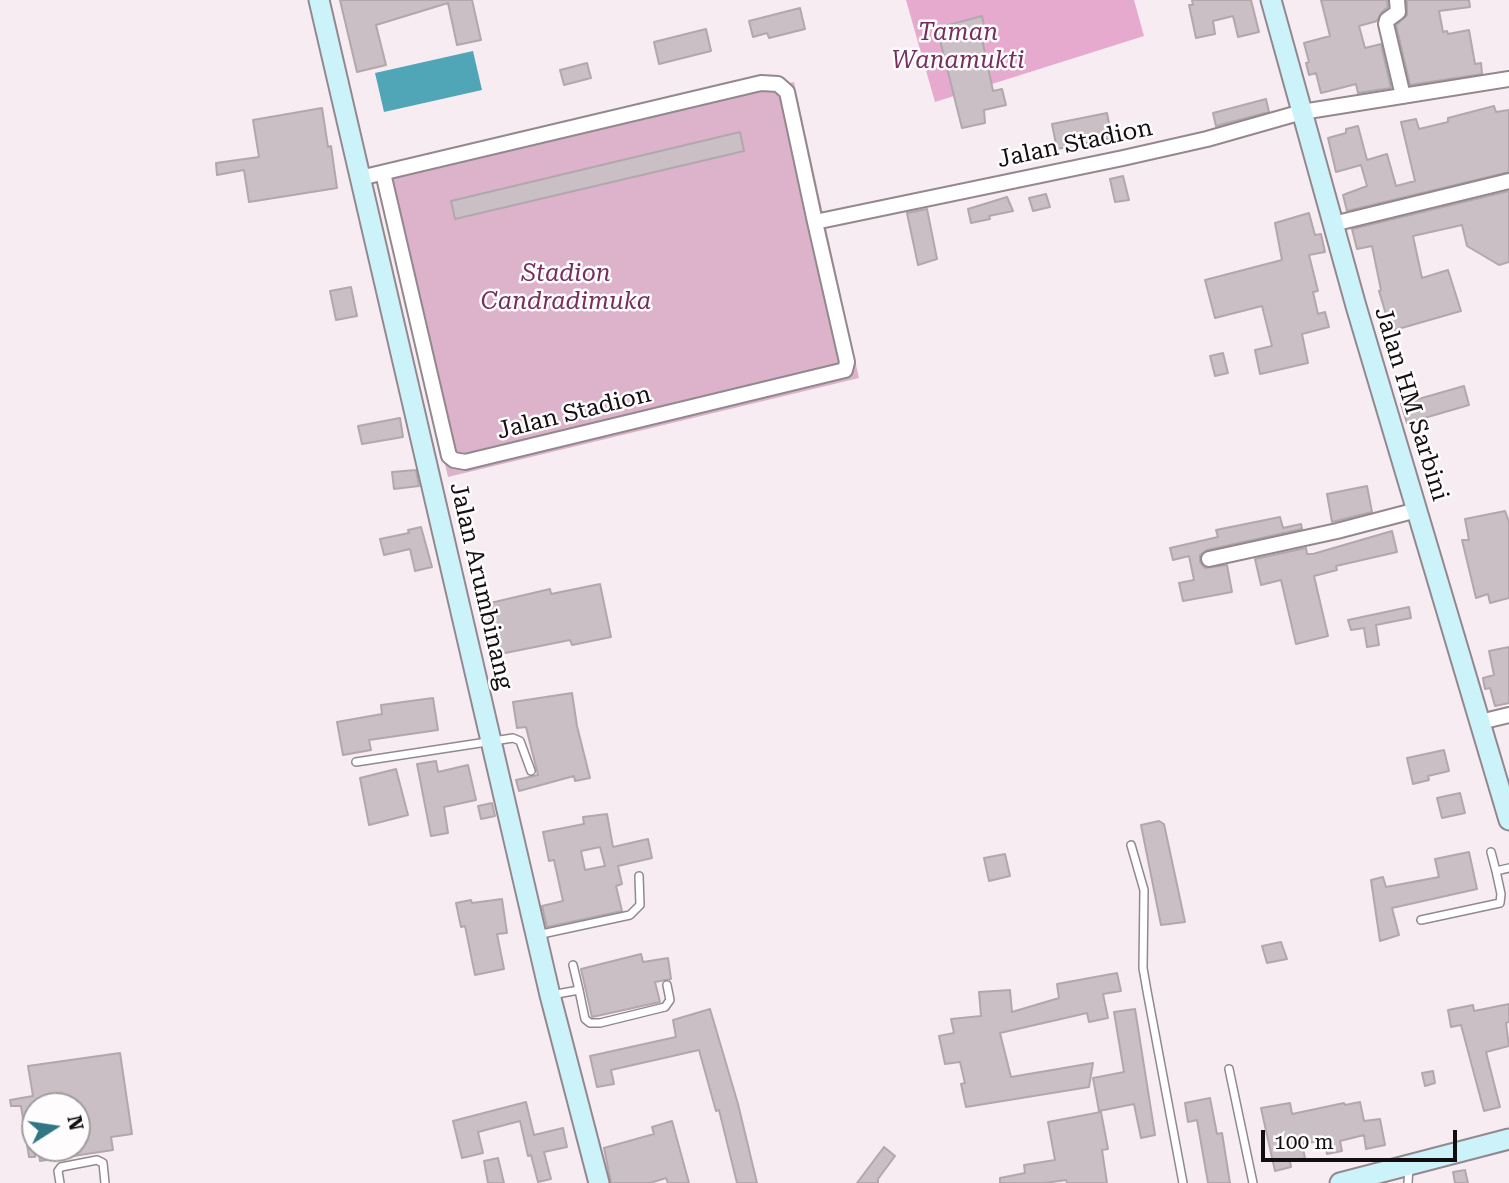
<!DOCTYPE html>
<style>
body{margin:0}
#map{position:relative;width:1509px;height:1183px;overflow:hidden;background:#f7ecf2;font-family:"Roboto Serif",serif}
canvas{display:block}
.north{position:absolute;left:21px;top:1092px;width:70px;height:70px;box-sizing:border-box;background:#fefcfd;border:2px solid #a09d9e;border-radius:50%;rotate:78deg;font-size:19px;font-weight:700;line-height:28px;text-align:center;color:#120e10}
.north::after{content:'';display:block;margin:auto;width:24px;height:32px;background:#317684;clip-path:polygon(50% 0,100% 100%,50% 72%,0 100%)}
.scale{position:absolute;left:1261px;top:1130px;width:196px;height:32px;box-sizing:border-box;border:4px solid #120e10;border-top:0;padding-left:9px;font-size:21px;line-height:24px;white-space:nowrap;color:#120e10;-webkit-text-stroke:5px #fefcfd;paint-order:stroke}
</style>
<div id="map">
<canvas width="1509" height="1183"></canvas>
<div class="north">N</div>
<div class="scale">100 m</div>
</div>
<script>
const g = document.querySelector('canvas').getContext('2d');
g.lineJoin = 'round';
function fill(path, color) { g.fillStyle = color; g.fill(path, 'evenodd'); }
const shape = rows => new Path2D(rows.map(r => 'M' + r).join(''));
function strokePath(path, color, width, dash) { g.strokeStyle = color; g.lineWidth = width; g.lineCap = dash ? 'butt' : 'round'; g.setLineDash(dash || []); g.stroke(path); }
function drawText(font, color, halo, rows, align = 'center') {
  g.font = font + ' "Roboto Serif",serif'; g.lineWidth = 5; g.setLineDash([]); g.textBaseline = 'middle'; g.strokeStyle = halo; g.fillStyle = color; for (const [text, x, y, turn = 0] of rows) {
    g.save(); g.translate(x, y); g.rotate((+turn || 0) * Math.PI / 180); g.textAlign = isNaN(turn) ? turn : align; if (halo) g.strokeText(text, 0, 0); g.fillText(text, 0, 0); g.restore();
  }
}
fill(shape([
 [794,82,859,378,448,477,376,168]
]), '#dcb3cb');
fill(shape([
 [906,0,1134,0,1144,36,935,102]
]), '#e7aacf');
fill(shape([
 [473,51,482,90,384,112,375,73]
]), '#50a5b7');
const building = shape([
 [340,0,472,0,481,40,457,45,448,3,376,25,386,65,357,72,340,0],
 [1192,0,1251,0,1259,32,1238,37,1233,16,1213,21,1215,34,1196,38,1189,5,1193,5,1192,0],
 [1321,0,1387,0,1388,7,1381,13,1377,21,1359,26,1365,48,1381,44,1391,88,1358,93,1356,84,1321,93,1316,73,1309,75,1306,63,1309,62,1304,43,1330,36,1321,0],
 [1407,0,1469,0,1470,7,1439,11,1443,32,1447,31,1448,34,1469,30,1475,64,1481,63,1482,74,1410,85,1396,25,1407,15,1407,0],
 [800,8,805,29,769,38,767,33,753,37,749,21,800,8],
 [982,16,987,38,982,39,993,91,1002,89,1006,105,984,110,985,123,962,128,937,28,982,16],
 [706,29,711,51,659,64,654,42,706,29],
 [587,63,591,78,564,85,560,70,587,63],
 [1266,99,1269,112,1216,126,1213,113,1266,99],
 [1494,106,1496,112,1509,110,1509,172,1347,211,1343,195,1367,186,1361,165,1336,172,1328,138,1346,133,1346,129,1358,126,1367,160,1387,154,1396,186,1415,181,1401,122,1416,119,1419,129,1448,122,1448,118,1494,106],
 [322,108,328,147,331,146,337,188,249,202,244,170,217,175,216,163,259,157,253,120,322,108],
 [1107,113,1112,138,1057,149,1052,124,1107,113],
 [740,132,744,151,455,219,451,201,740,132],
 [1123,176,1129,200,1115,202,1110,179,1123,176],
 [1509,191,1509,262,1499,265,1467,246,1462,225,1413,236,1422,278,1448,270,1461,311,1391,331,1379,291,1381,290,1372,246,1357,249,1352,229,1509,191],
 [1046,194,1050,207,1033,211,1029,198,1046,194],
 [1007,197,1013,211,989,216,990,219,971,223,968,209,1007,197],
 [927,209,937,259,918,265,907,213,927,209],
 [1309,213,1315,235,1321,234,1325,252,1309,255,1318,291,1313,292,1318,314,1325,312,1329,327,1302,334,1308,363,1260,374,1255,350,1272,346,1262,306,1215,318,1205,280,1282,260,1275,223,1309,213],
 [351,287,357,316,336,320,330,291,351,287],
 [1223,353,1228,373,1215,376,1210,356,1223,353],
 [1464,386,1469,405,1407,423,1401,404,1464,386],
 [400,418,403,437,362,444,358,426,400,418],
 [416,470,419,486,394,489,392,472,416,470],
 [1367,486,1372,512,1332,522,1327,494,1367,486],
 [1505,511,1509,522,1509,598,1490,603,1488,594,1476,598,1462,540,1469,540,1465,519,1505,511],
 [1280,517,1283,528,1301,524,1302,529,1207,550,1200,555,1200,562,1205,568,1227,565,1232,592,1183,601,1179,583,1194,580,1189,556,1173,560,1170,548,1218,537,1216,530,1280,517],
 [421,527,432,567,415,571,410,549,384,555,380,539,409,533,408,530,421,527],
 [1392,531,1397,552,1336,566,1337,570,1314,576,1328,636,1296,644,1281,580,1261,585,1255,559,1306,548,1307,554,1313,554,1392,531],
 [600,584,611,637,572,645,570,640,490,656,486,637,493,635,486,604,550,589,551,594,600,584],
 [1409,607,1411,618,1376,625,1379,645,1367,647,1364,628,1351,630,1348,620,1409,607],
 [1509,647,1509,703,1495,706,1490,688,1485,689,1483,678,1494,675,1489,651,1509,647],
 [572,693,577,726,590,778,575,781,574,776,519,791,516,780,538,775,526,727,517,728,513,702,572,693],
 [433,698,438,730,369,740,371,750,343,755,337,722,382,714,381,705,433,698],
 [1444,750,1449,771,1428,776,1429,780,1413,784,1407,758,1444,750],
 [436,761,438,772,468,765,476,800,444,807,448,833,431,836,417,764,436,761],
 [396,769,408,815,369,825,360,778,396,769],
 [1460,793,1465,813,1442,818,1437,798,1460,793],
 [492,803,495,816,481,819,478,806,492,803],
 [607,814,613,847,648,839,652,858,618,866,622,884,616,886,622,911,547,927,542,906,563,901,554,860,549,861,543,832,584,824,583,817,607,814],
 [600,847,605,866,585,870,581,851,600,847],
 [1159,821,1164,824,1185,922,1161,925,1141,825,1159,821],
 [1469,852,1477,889,1392,908,1399,935,1380,941,1371,880,1383,877,1386,887,1439,877,1435,859,1469,852],
 [1005,854,1010,876,989,881,984,858,1005,854],
 [502,899,507,933,497,934,504,969,475,975,465,926,461,927,456,903,471,900,472,903,502,899],
 [1281,942,1287,959,1267,963,1262,946,1281,942],
 [641,954,643,962,668,958,671,979,655,982,660,1002,592,1017,581,969,641,954],
 [1117,973,1121,991,1103,994,1108,1018,1089,1022,1087,1013,1000,1033,1011,1077,1093,1063,1089,1087,966,1107,961,1084,965,1083,960,1062,945,1064,939,1036,954,1033,951,1019,981,1016,979,992,1010,990,1012,1012,1059,998,1057,984,1117,973],
 [1509,1004,1509,1022,1506,1023,1509,1046,1486,1052,1500,1107,1484,1111,1461,1025,1451,1027,1448,1010,1473,1005,1474,1011,1509,1004],
 [710,1009,738,1104,757,1183,737,1183,719,1110,716,1111,699,1050,611,1070,614,1084,597,1087,590,1056,676,1037,673,1020,710,1009],
 [1135,1009,1155,1135,1141,1138,1134,1104,1099,1111,1093,1078,1124,1072,1114,1012,1135,1009],
 [120,1053,132,1134,111,1137,113,1150,40,1161,38,1148,77,1148,77,1106,35,1106,35,1157,29,1157,21,1106,11,1106,10,1100,33,1096,28,1066,120,1053],
 [1433,1071,1435,1083,1425,1086,1422,1073,1433,1071],
 [1210,1098,1217,1134,1222,1133,1230,1183,1208,1183,1197,1120,1188,1122,1185,1103,1210,1098],
 [526,1102,534,1135,563,1128,567,1147,544,1152,551,1179,538,1182,531,1155,528,1156,520,1121,478,1132,483,1153,462,1158,453,1121,526,1102],
 [1360,1102,1364,1121,1380,1119,1385,1145,1366,1149,1364,1135,1340,1141,1342,1151,1327,1154,1324,1140,1302,1144,1305,1158,1290,1161,1291,1167,1275,1171,1261,1108,1290,1103,1292,1114,1344,1103,1345,1105,1360,1102],
 [1101,1112,1108,1149,1102,1150,1107,1183,1067,1183,1066,1180,1045,1183,1000,1183,1000,1178,1025,1173,1024,1165,1055,1160,1048,1122,1101,1112],
 [672,1121,689,1183,668,1183,666,1178,650,1183,611,1183,604,1148,654,1134,652,1127,672,1121],
 [884,1147,895,1156,878,1179,878,1183,857,1183,884,1147],
 [498,1158,504,1183,488,1183,484,1161,498,1158],
 [1465,1170,1468,1183,1455,1183,1453,1172,1465,1170]
]);
fill(building, '#cbbfc6');
strokePath(building, '#b2a7ad', 2);
const service = shape([
 [356,762,513,738,520,741,531,771],
 [1131,845,1144,890,1143,968,1147,991,1183,1183],
 [1491,852,1496,871,1509,868],
 [1421,920,1500,903,1501,894,1496,871],
 [537,935,630,915,640,905,639,876],
 [579,990,585,1019,590,1023,600,1023,665,1007,670,1000,667,985],
 [551,995,579,990,573,965],
 [1229,1069,1253,1183],
 [60,1183,58,1171,61,1167,97,1160,103,1163,105,1183],
 [1408,1183,1409,1167]
]);
const minor = shape([
 [1397,0,1398,12,1387,20,1386,24,1403,96],
 [383,173,449,456,454,460,465,462,845,370,847,362,815,222],
 [360,178,761,83,778,84,787,92,815,222,1123,158,1207,139,1302,112,1509,79],
 [1333,224,1509,181],
 [1209,559,1337,531,1417,510],
 [1480,722,1509,715]
]);
const secondary = shape([
 [319,0,550,995,599,1183],
 [1271,0,1356,306,1509,820],
 [1340,1183,1509,1139]
]);
strokePath(service, '#92888e', 10);
strokePath(minor, '#92888e', 18);
strokePath(secondary, '#92888e', 23);
strokePath(service, '#fff', 7);
strokePath(minor, '#fff', 14);
strokePath(secondary, '#cdf3fa', 19);
drawText('italic 24px', '#752e5e', '#fefcfd', [
 ["Taman",958,33],
 ["Wanamukti",958,61],
 ["Stadion",566,274],
 ["Candradimuka",566,302]
]);
drawText('24px', '#120e10', '#fefcfd', [
 ["Jalan Stadion",1075,144,-12],
 ["Jalan HM Sarbini",1411,404,73],
 ["Jalan Stadion",574,413,-14],
 ["Jalan Arumbinang",481,586,77]
]);
</script>
